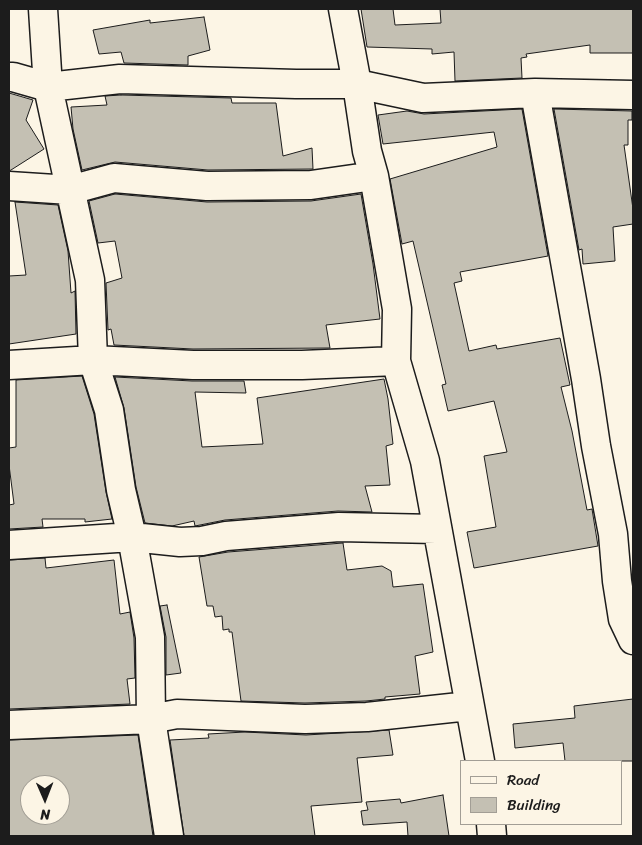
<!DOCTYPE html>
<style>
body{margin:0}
#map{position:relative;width:642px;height:845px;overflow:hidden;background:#fcf5e5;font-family:Sriracha,sans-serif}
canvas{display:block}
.frame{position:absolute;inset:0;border:10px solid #1c1c1c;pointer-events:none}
.legend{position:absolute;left:460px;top:760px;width:162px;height:65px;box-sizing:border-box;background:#fcf5e5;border:1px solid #a29e95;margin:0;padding:6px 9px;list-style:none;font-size:15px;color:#1c1c1c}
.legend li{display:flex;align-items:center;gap:10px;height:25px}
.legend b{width:25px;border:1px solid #a29e95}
.north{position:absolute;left:20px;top:775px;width:50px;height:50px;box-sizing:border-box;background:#fcf5e5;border:1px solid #a29e95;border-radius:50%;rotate:179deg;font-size:14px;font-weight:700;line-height:20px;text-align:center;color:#1c1c1c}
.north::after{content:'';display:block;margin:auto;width:18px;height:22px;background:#1c1c1c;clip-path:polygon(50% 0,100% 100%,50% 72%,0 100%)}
</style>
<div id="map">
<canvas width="642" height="845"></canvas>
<div class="frame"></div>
<ul class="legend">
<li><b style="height:6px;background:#fcf5e5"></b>Road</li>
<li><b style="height:14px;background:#c4c0b3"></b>Building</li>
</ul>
<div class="north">N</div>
</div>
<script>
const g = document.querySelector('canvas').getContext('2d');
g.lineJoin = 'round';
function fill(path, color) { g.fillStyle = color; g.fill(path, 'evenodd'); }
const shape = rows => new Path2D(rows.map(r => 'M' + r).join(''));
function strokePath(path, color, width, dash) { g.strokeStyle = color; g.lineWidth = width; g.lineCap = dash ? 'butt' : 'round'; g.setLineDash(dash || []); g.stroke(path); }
const building = shape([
 [361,9,393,9,395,25,441,23,440,9,633,9,633,53,590,53,590,45,526,54,527,57,521,58,522,78,455,81,454,52,432,54,432,49,367,47,361,9],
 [204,17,210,50,188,56,188,65,124,63,121,52,99,54,93,30,150,20,150,23,204,17],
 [9,93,33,100,26,120,44,149,11,170,9,171,9,93],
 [121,95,231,98,232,103,276,103,283,156,312,148,313,169,208,170,115,162,82,170,73,129,71,107,107,105,105,96,121,95],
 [522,109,548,256,460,272,462,281,454,283,469,351,496,345,497,349,560,338,570,385,561,387,572,431,587,510,592,509,598,546,474,568,467,532,496,527,484,456,507,452,494,401,448,411,442,385,446,384,413,241,402,244,390,179,497,147,494,132,383,144,378,115,407,111,424,114,522,109],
 [554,109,632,111,632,120,628,120,628,145,624,145,633,209,633,224,613,227,615,261,583,264,582,249,579,250,554,109],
 [115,194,207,202,311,201,361,194,373,264,380,319,326,325,330,348,193,349,114,345,111,329,108,330,106,283,122,278,115,241,98,243,89,201,115,194],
 [15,202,58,205,68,251,71,293,75,291,76,334,9,344,9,276,26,275,15,202],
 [82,376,94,414,106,492,112,519,85,522,85,519,42,519,43,527,9,529,9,505,14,504,9,465,9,448,16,447,16,380,82,376],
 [115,377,192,381,244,381,246,393,195,392,202,447,263,444,257,398,384,379,388,399,393,444,386,446,390,485,365,486,372,512,338,511,225,520,195,526,194,521,172,526,145,523,136,487,124,408,115,377],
 [343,543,347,570,382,566,391,571,393,587,423,584,433,652,415,656,420,694,385,697,385,699,366,701,305,703,241,701,232,632,229,632,229,629,223,630,222,616,215,617,213,606,207,606,199,557,228,552,343,543],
 [45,558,46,568,114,560,120,614,130,612,134,638,135,678,127,679,130,704,9,709,9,560,45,558],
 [167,605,181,673,166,675,166,637,160,606,167,605],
 [633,699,633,761,565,761,563,743,515,748,513,724,575,718,574,706,633,699],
 [389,730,393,755,357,758,362,802,311,806,315,836,184,836,170,740,209,738,208,734,245,732,306,735,389,730],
 [138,735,153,836,9,836,9,740,138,735],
 [30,785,60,785,60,815,30,815,30,785],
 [443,795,449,836,408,836,407,822,363,825,361,811,368,810,366,802,400,799,401,803,443,795]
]);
fill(building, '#c4c0b3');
strokePath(building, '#1c1c1c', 1);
const minor = shape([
 [43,9,48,87,90,280,93,360,109,410,121,490,132,537,150,637,151,719,169,836],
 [343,9,357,84,367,151,374,176,397,309,396,361,425,461,480,761],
 [9,77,13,77,48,87,120,79,296,84,357,84,423,98,535,93,633,95],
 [535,93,586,379,596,446,613,534,617,581,623,619,633,640],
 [9,186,70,190,114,178,207,186,311,185,374,176],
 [9,365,93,360,193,365,302,365,396,361],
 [9,545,132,537,180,542,202,541,226,536,339,527,436,529],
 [9,725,151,719,177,714,305,719,367,717,469,706],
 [491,824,492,836]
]);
strokePath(minor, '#1c1c1c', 31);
strokePath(minor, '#fcf5e5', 28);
</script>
